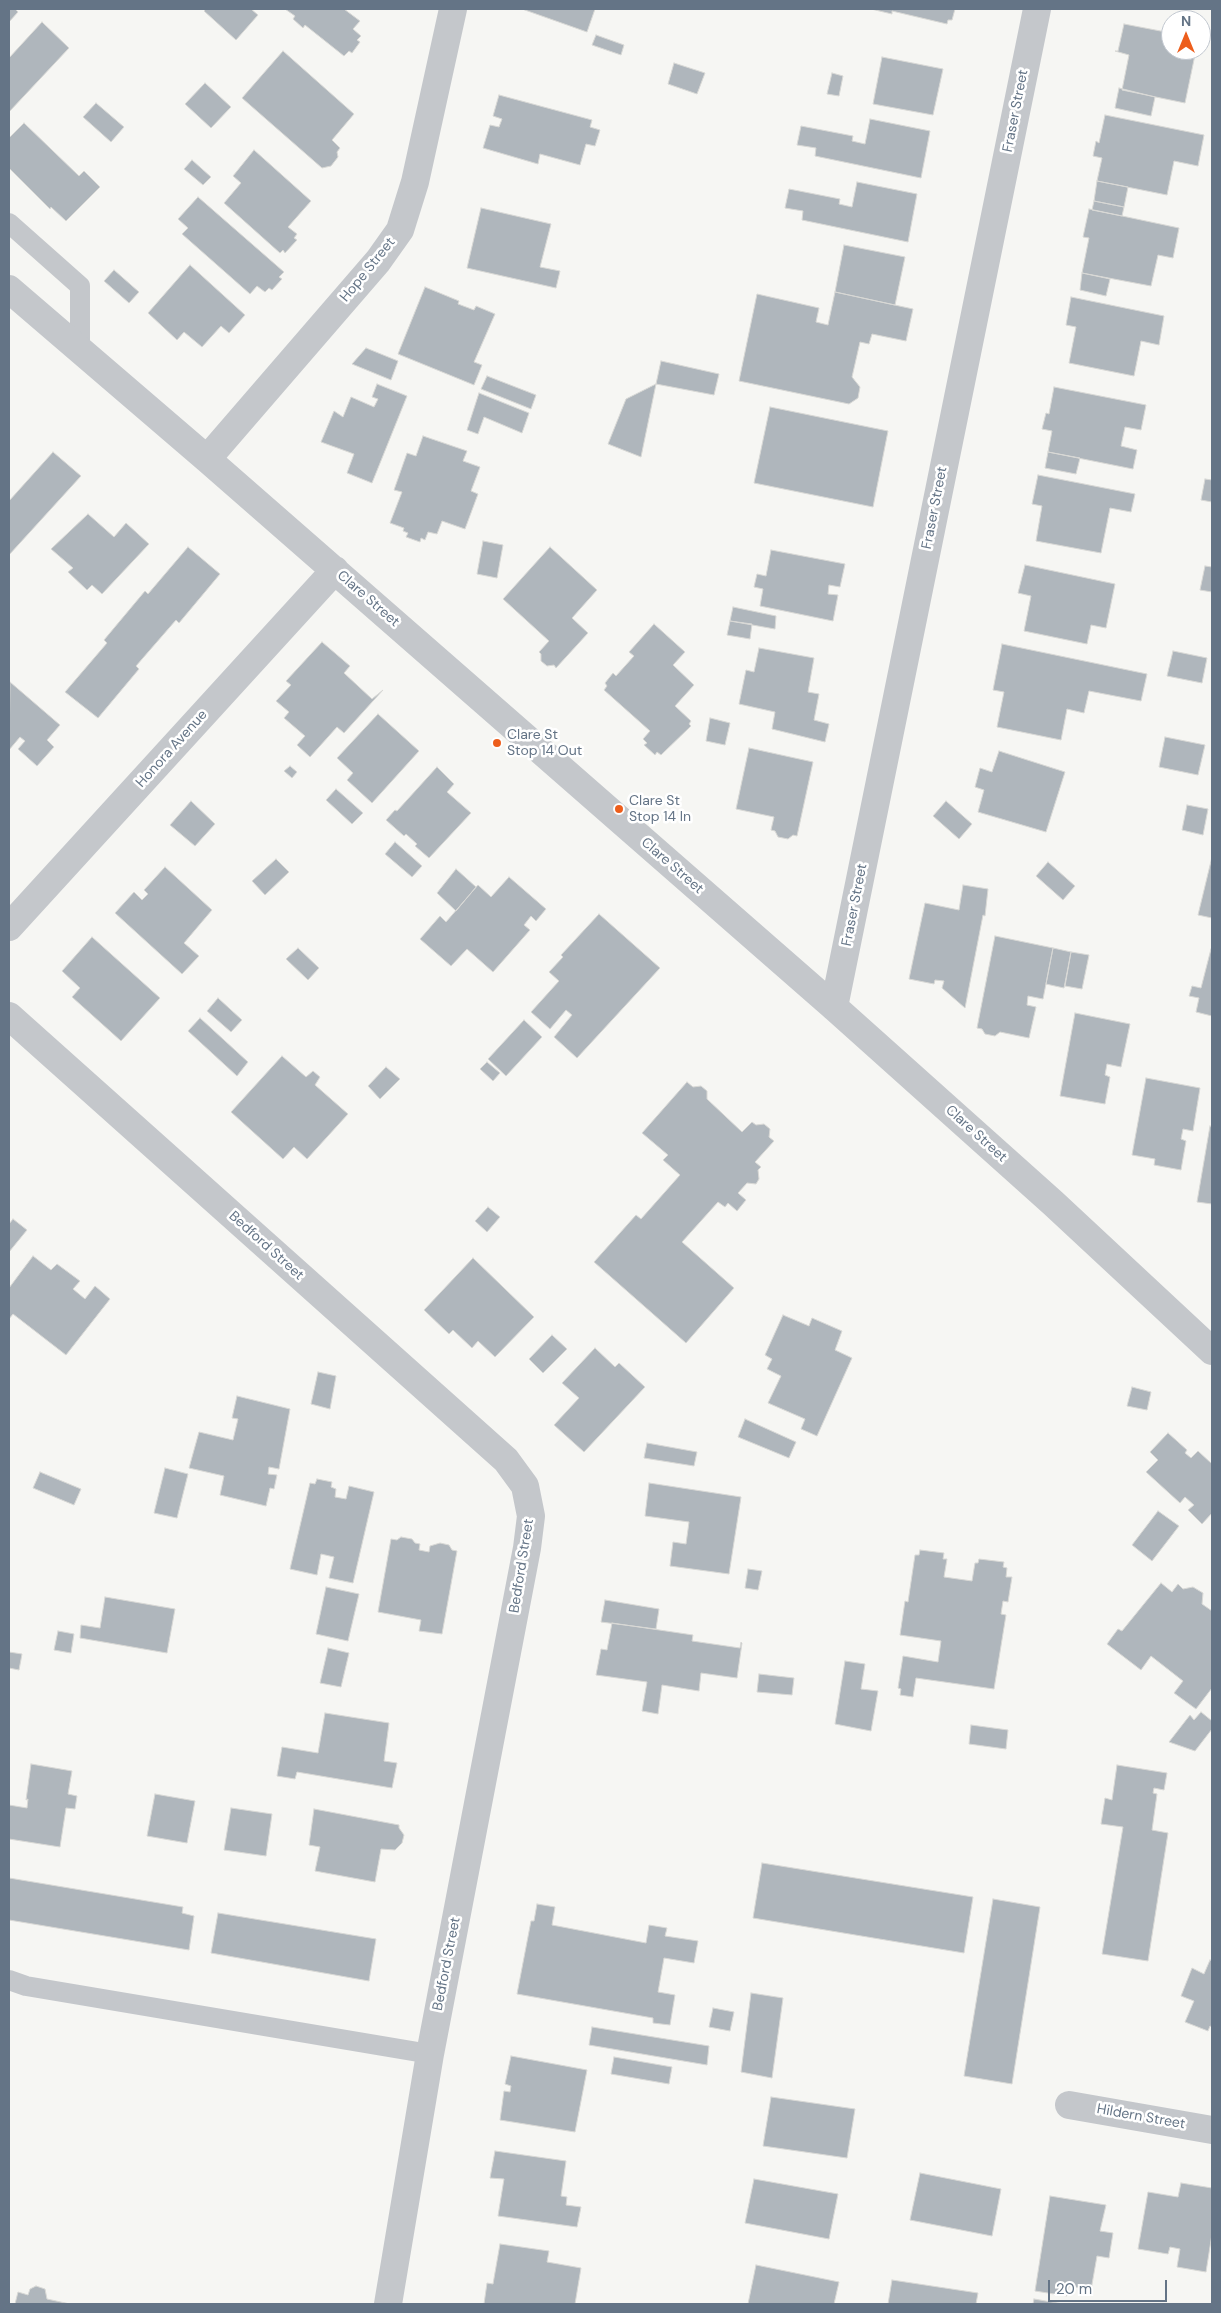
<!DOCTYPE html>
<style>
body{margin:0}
#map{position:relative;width:1221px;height:2313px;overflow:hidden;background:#f6f6f3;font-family:"DM Sans",sans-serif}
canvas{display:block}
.frame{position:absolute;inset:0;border:10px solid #647486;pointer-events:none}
.north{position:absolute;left:1161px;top:10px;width:50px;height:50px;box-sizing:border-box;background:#fff;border:1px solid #c1c7cf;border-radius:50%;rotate:0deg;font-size:14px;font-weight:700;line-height:20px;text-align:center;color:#647486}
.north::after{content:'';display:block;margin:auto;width:18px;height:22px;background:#ed5e1c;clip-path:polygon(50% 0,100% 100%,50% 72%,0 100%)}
.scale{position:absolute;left:1048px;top:2280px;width:119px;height:22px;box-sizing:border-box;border:2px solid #647486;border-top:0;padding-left:6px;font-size:15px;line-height:18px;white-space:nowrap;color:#647486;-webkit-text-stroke:4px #fff;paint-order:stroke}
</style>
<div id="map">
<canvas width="1221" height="2313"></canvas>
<div class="frame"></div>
<div class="north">N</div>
<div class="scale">20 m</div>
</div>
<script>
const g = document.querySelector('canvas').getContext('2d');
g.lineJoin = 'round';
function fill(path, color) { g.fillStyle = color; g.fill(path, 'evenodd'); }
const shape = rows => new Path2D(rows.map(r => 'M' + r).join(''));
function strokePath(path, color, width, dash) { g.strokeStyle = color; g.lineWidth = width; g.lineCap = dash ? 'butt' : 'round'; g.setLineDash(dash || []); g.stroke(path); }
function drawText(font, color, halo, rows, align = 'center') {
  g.font = font + ' "DM Sans",sans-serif'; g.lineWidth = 5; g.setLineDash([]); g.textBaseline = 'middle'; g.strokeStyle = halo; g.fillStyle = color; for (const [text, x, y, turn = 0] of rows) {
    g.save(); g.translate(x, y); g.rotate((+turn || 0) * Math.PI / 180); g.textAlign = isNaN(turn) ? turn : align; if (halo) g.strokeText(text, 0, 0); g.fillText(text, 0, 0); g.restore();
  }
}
const building = shape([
 [9,9,15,9,18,12,9,22,9,9],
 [206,9,251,9,258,15,236,40,204,11,206,9],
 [285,9,344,9,360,21,353,29,361,36,357,40,360,42,352,53,349,51,344,56,305,25,303,28,293,19,295,16,285,9],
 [522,9,595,9,587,32,522,9],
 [871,9,955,9,952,20,948,20,947,24,892,11,892,14,871,9],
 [42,22,69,48,9,112,9,58,42,22],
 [1124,24,1171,33,1171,50,1196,50,1185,103,1122,90,1129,55,1115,51,1118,51,1124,24],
 [596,35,624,45,621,55,592,45,596,35],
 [283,51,354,114,332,140,340,148,337,152,338,157,331,166,322,168,242,98,283,51],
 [882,57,943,69,933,115,873,104,882,57],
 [674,63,705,73,697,94,668,84,674,63],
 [832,73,843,76,839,96,827,94,832,73],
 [205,83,231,107,211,128,185,104,205,83],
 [1119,88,1155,97,1151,116,1115,108,1119,88],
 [499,95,592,120,590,127,600,130,595,146,586,144,580,165,540,154,538,164,483,148,490,125,499,127,502,119,493,116,499,95],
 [96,103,124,127,111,142,83,117,96,103],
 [1105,115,1204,135,1198,166,1174,161,1167,195,1097,181,1102,158,1093,156,1096,141,1099,143,1105,115],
 [870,119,930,131,921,178,815,156,816,148,797,145,801,126,853,136,852,141,865,144,870,119],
 [24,123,79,176,84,171,100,187,66,221,51,207,50,209,9,168,9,138,24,123],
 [254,150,311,201,288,227,297,234,294,238,297,240,285,253,283,250,280,253,224,203,241,183,233,176,254,150],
 [192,160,211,177,203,185,184,169,192,160],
 [1097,181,1128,187,1124,207,1094,201,1097,181],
 [857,182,917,194,908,242,802,220,803,211,785,208,789,189,840,199,839,204,852,207,857,182],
 [198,197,284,272,279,277,282,279,272,290,269,288,265,292,257,286,250,294,182,234,188,228,178,219,198,197],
 [1094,201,1124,207,1122,216,1092,210,1094,201],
 [481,208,551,224,540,267,560,271,556,288,467,268,481,208],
 [1089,209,1179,228,1173,258,1158,255,1151,286,1082,273,1089,238,1083,237,1089,209],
 [844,245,905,257,895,305,835,292,844,245],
 [190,265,245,315,229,333,221,326,202,347,184,332,177,340,148,313,190,265],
 [114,270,139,292,129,303,104,281,114,270],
 [1082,273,1110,279,1106,296,1080,290,1082,273],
 [425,287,459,301,458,304,474,310,476,306,495,314,474,362,482,365,474,385,398,354,425,287],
 [835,292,913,309,906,341,872,334,869,344,860,342,852,377,860,387,858,398,849,404,739,381,757,294,819,308,816,322,828,325,835,292],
 [1071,297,1164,316,1159,345,1141,341,1134,376,1069,363,1076,327,1066,325,1071,297],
 [366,348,398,361,391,380,352,364,366,348],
 [661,361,719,374,714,395,656,384,661,361],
 [487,376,536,395,531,409,481,389,487,376],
 [377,384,407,396,372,483,347,473,354,454,321,442,334,411,343,417,351,397,374,407,378,399,372,397,377,384],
 [656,384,641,457,608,444,626,399,656,384],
 [1054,387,1146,405,1141,430,1125,427,1121,446,1137,450,1133,469,1048,452,1052,431,1042,429,1046,413,1049,414,1054,387],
 [479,393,529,413,522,433,484,417,478,434,467,430,479,393],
 [770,407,888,431,873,507,754,483,770,407],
 [423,436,467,451,463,461,480,467,471,491,478,494,465,529,442,521,437,534,428,532,425,540,421,538,420,542,406,537,408,533,403,531,404,528,390,523,402,492,394,490,407,453,416,456,423,436],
 [53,452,81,476,9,555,9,501,53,452],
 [1048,452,1080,458,1076,474,1045,468,1048,452],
 [1038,475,1135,494,1131,512,1110,508,1101,553,1036,541,1042,506,1032,504,1038,475],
 [1205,479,1212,480,1212,502,1201,500,1205,479],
 [88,514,114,537,126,523,149,544,102,594,92,585,87,590,68,572,73,568,51,549,88,514],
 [483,541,503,545,497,578,477,574,483,541],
 [188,547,220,574,179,623,176,620,136,666,139,669,98,718,65,692,107,643,104,640,145,591,148,594,188,547],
 [550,547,597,590,572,618,588,633,556,668,554,665,547,666,541,661,541,654,539,652,549,641,503,599,550,547],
 [771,550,845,564,840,587,829,585,828,594,838,595,833,621,760,606,763,589,754,587,757,574,766,576,771,550],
 [1025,565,1115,584,1106,628,1091,625,1087,644,1024,631,1031,596,1018,593,1025,565],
 [1205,566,1212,567,1212,592,1200,590,1205,566],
 [733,607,776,616,775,629,730,621,733,607],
 [730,621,752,624,750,639,727,635,730,621],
 [654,624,685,652,673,665,694,685,675,706,691,721,689,724,691,726,661,755,657,752,655,755,644,745,647,743,643,739,650,731,604,690,607,686,605,683,613,673,616,676,634,656,629,652,654,624],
 [322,642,350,666,344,673,372,699,383,690,344,733,337,727,310,757,297,745,305,736,284,718,289,712,276,701,291,685,286,681,322,642],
 [1002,644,1147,674,1141,701,1089,691,1084,713,1067,709,1061,740,997,727,1004,692,993,690,1002,644],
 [759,648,814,658,808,692,819,694,814,720,829,724,825,742,772,729,775,712,739,704,746,670,754,672,759,648],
 [1173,651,1207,658,1202,683,1167,676,1173,651],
 [10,682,60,725,47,740,54,747,37,766,18,749,25,741,20,737,9,750,10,682],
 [378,714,419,751,372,803,347,780,353,773,337,758,378,714],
 [710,718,730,723,725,745,706,741,710,718],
 [1165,737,1205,745,1198,775,1159,767,1165,737],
 [749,748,813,762,797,836,793,835,788,839,778,837,775,831,771,830,774,817,736,809,749,748],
 [999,751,1065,772,1046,832,978,812,984,790,975,787,980,768,992,772,999,751],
 [290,766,297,772,292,778,284,771,290,766],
 [437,767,454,784,447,792,471,813,429,858,415,846,417,844,406,834,404,836,386,820,395,810,397,811,437,767],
 [336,789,363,813,352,824,326,800,336,789],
 [191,801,215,824,195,846,170,825,191,801],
 [946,801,972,824,959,839,933,816,946,801],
 [1187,805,1208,809,1203,835,1182,830,1187,805],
 [395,842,422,866,412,877,385,854,395,842],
 [1212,857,1212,918,1198,915,1212,857],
 [276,859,289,872,265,895,252,881,276,859],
 [1048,862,1075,886,1063,900,1036,876,1048,862],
 [165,867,212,910,184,943,199,956,182,974,115,913,134,892,142,900,148,894,144,890,165,867],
 [456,869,476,887,456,911,437,893,456,869],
 [509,877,546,909,536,921,531,916,524,925,530,930,493,972,467,949,451,966,420,939,440,916,446,922,478,885,491,897,509,877],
 [963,885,988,889,985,916,983,915,965,1008,942,988,944,981,935,980,934,984,909,979,925,903,959,910,963,885],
 [599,914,660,968,577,1058,554,1037,572,1015,566,1010,550,1029,531,1012,559,981,549,972,563,957,561,955,599,914],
 [995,936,1053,948,1043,999,1028,996,1027,1005,1036,1007,1029,1038,1000,1032,995,1036,985,1034,982,1029,977,1028,995,936],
 [92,937,160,998,121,1041,72,997,80,988,62,971,92,937],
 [298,948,319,968,308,980,286,959,298,948],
 [1053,948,1071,952,1064,988,1046,984,1053,948],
 [1211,949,1212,949,1212,1016,1196,1012,1199,998,1189,996,1192,986,1201,988,1211,949],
 [1071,952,1089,955,1082,989,1065,986,1071,952],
 [218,998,242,1020,231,1032,207,1011,218,998],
 [1075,1013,1130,1024,1121,1067,1107,1064,1105,1075,1110,1077,1105,1104,1060,1096,1075,1013],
 [200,1018,248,1062,237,1076,188,1031,200,1018],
 [524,1020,542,1037,506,1076,488,1059,524,1020],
 [282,1056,306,1077,313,1071,320,1077,315,1085,348,1114,307,1159,294,1147,283,1159,231,1112,282,1056],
 [487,1062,500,1073,493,1081,480,1069,487,1062],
 [386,1067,400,1079,380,1099,368,1086,386,1067],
 [1146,1078,1200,1088,1193,1131,1183,1129,1181,1139,1186,1141,1181,1170,1154,1165,1155,1159,1132,1155,1146,1078],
 [687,1082,693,1087,701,1086,707,1091,707,1099,742,1132,752,1122,756,1125,764,1124,770,1129,769,1137,774,1141,755,1162,761,1167,758,1170,759,1179,756,1184,747,1183,738,1193,746,1200,737,1211,728,1203,725,1207,718,1202,682,1242,734,1288,686,1343,594,1262,636,1215,641,1219,680,1175,663,1160,668,1155,642,1133,687,1082],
 [1210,1126,1212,1127,1212,1204,1197,1202,1210,1126],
 [488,1207,500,1217,487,1232,475,1221,488,1207],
 [13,1219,27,1230,9,1252,9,1224,13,1219],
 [33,1256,51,1270,57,1264,80,1281,73,1289,85,1299,95,1286,110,1299,66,1355,13,1314,9,1319,9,1288,33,1256],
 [473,1258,534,1317,495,1357,478,1341,472,1348,453,1330,449,1334,424,1310,473,1258],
 [783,1315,809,1326,812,1318,842,1331,835,1350,852,1358,817,1436,801,1429,805,1419,768,1403,781,1376,767,1369,772,1359,765,1355,783,1315],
 [552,1335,567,1349,543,1373,529,1359,552,1335],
 [595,1348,615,1367,619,1363,645,1387,584,1452,554,1425,579,1398,562,1383,595,1348],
 [318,1372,336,1376,330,1409,311,1404,318,1372],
 [1132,1387,1151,1392,1147,1410,1127,1406,1132,1387],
 [237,1396,290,1409,279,1469,269,1467,268,1474,277,1475,274,1489,270,1488,266,1506,220,1495,224,1476,189,1468,199,1432,233,1440,238,1419,232,1418,237,1396],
 [745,1419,796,1442,789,1458,738,1437,745,1419],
 [1168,1433,1187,1450,1185,1453,1191,1458,1198,1451,1212,1464,1212,1513,1202,1524,1188,1510,1194,1505,1185,1497,1180,1503,1146,1472,1158,1460,1150,1452,1168,1433],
 [647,1443,697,1452,694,1466,644,1458,647,1443],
 [165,1468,188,1474,177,1518,154,1513,165,1468],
 [40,1472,81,1489,74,1505,33,1488,40,1472],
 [317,1479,332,1482,331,1487,336,1489,335,1497,346,1499,349,1486,374,1492,353,1583,329,1578,334,1557,321,1554,317,1575,290,1569,310,1483,315,1484,317,1479],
 [649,1483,741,1497,729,1574,670,1566,673,1542,686,1544,689,1522,645,1516,649,1483],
 [1158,1511,1179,1526,1152,1561,1132,1545,1158,1511],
 [401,1537,412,1539,415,1543,420,1544,419,1550,429,1552,430,1546,440,1543,449,1545,452,1550,457,1551,442,1634,419,1631,421,1620,378,1612,391,1539,397,1540,401,1537],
 [920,1550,944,1553,943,1559,947,1559,944,1577,972,1581,975,1563,978,1563,979,1559,1004,1562,1003,1567,1007,1568,1006,1577,1012,1577,1008,1602,1003,1601,1001,1614,1006,1615,994,1689,916,1678,913,1697,900,1695,901,1689,898,1688,903,1656,938,1662,941,1641,900,1635,905,1601,908,1602,915,1555,919,1555,920,1550],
 [748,1569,762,1571,758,1590,745,1588,748,1569],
 [1161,1583,1172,1592,1178,1584,1183,1589,1193,1587,1203,1593,1202,1604,1212,1611,1212,1688,1196,1709,1174,1693,1183,1681,1151,1656,1141,1670,1107,1644,1118,1629,1122,1631,1161,1583],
 [326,1587,359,1594,348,1641,316,1634,326,1587],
 [105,1597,175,1609,167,1653,80,1638,81,1625,100,1628,105,1597],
 [605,1600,659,1609,656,1629,601,1622,605,1600],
 [612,1623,693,1635,692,1641,740,1648,741,1642,742,1643,737,1678,701,1673,699,1691,662,1685,658,1714,642,1711,647,1682,596,1675,601,1649,607,1650,612,1623],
 [58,1631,74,1634,71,1653,54,1650,58,1631],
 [328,1648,349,1653,341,1687,320,1683,328,1648],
 [9,1652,22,1654,19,1670,9,1668,9,1652],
 [845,1661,865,1664,861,1689,878,1691,871,1731,835,1724,845,1661],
 [759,1674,794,1678,792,1695,757,1692,759,1674],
 [1201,1712,1212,1721,1212,1729,1195,1751,1169,1742,1190,1715,1194,1720,1201,1712],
 [325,1713,389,1723,384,1761,397,1763,392,1788,297,1772,295,1779,277,1776,282,1747,318,1753,325,1713],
 [971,1725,1008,1730,1006,1749,969,1744,971,1725],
 [31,1764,72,1771,68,1794,77,1796,75,1809,66,1808,60,1847,9,1839,9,1805,27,1808,28,1799,26,1800,31,1764],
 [1117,1765,1167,1773,1164,1790,1154,1788,1153,1793,1157,1794,1152,1830,1168,1833,1148,1961,1102,1954,1123,1827,1101,1824,1105,1798,1112,1800,1117,1765],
 [155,1794,195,1801,187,1843,147,1836,155,1794],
 [231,1808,272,1814,266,1856,224,1850,231,1808],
 [314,1809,399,1825,399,1828,404,1835,402,1843,395,1850,381,1849,375,1882,315,1871,320,1847,309,1845,314,1809],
 [762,1863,973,1897,964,1953,753,1918,762,1863],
 [9,1878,183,1907,182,1913,194,1916,189,1950,9,1920,9,1878],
 [993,1899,1040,1907,1012,2084,964,2076,993,1899],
 [537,1904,555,1907,552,1925,646,1943,649,1925,667,1928,665,1936,698,1941,694,1963,664,1958,658,1992,675,1995,670,2025,653,2023,653,2018,517,1994,531,1921,534,1921,537,1904],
 [218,1913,376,1939,369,1981,211,1953,218,1913],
 [1210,1960,1212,1961,1212,2027,1210,2026,1208,2031,1185,2022,1194,2001,1181,1996,1192,1968,1204,1974,1210,1960],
 [751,1993,783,1998,772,2078,741,2072,751,1993],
 [713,2008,734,2012,730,2031,709,2027,713,2008],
 [592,2027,709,2046,707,2065,589,2045,592,2027],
 [511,2056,587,2070,575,2132,500,2120,504,2091,510,2092,511,2086,505,2084,511,2056],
 [614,2057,672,2067,669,2084,611,2074,614,2057],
 [771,2097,855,2109,847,2158,763,2146,771,2097],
 [495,2151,566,2161,561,2196,567,2197,566,2205,581,2207,577,2227,498,2216,504,2179,490,2178,495,2151],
 [920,2173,1001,2189,992,2236,910,2220,920,2173],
 [754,2179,838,2194,829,2239,745,2223,754,2179],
 [1181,2183,1212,2188,1212,2234,1206,2272,1177,2267,1180,2249,1170,2247,1168,2254,1138,2249,1148,2192,1178,2197,1181,2183],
 [1050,2196,1106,2205,1100,2231,1113,2233,1109,2258,1097,2256,1091,2290,1069,2286,1067,2296,1035,2291,1050,2196],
 [500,2244,549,2251,547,2262,581,2268,575,2304,484,2304,487,2283,493,2284,500,2244],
 [756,2265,839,2282,834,2304,748,2304,756,2265],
 [892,2280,978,2293,976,2304,888,2304,892,2280],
 [36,2286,45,2289,47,2299,70,2304,15,2304,18,2292,28,2295,30,2289,36,2286],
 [1034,2299,1063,2304,1033,2304,1034,2299]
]);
fill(building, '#afb6bc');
strokePath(building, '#d8d8d5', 1);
strokePath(shape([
 [9,223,80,286,80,351],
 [9,1980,26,1986,430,2054]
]), '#c4c7cb', 20);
strokePath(shape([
 [9,289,207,459,834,1007,1053,1203,1212,1351],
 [207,459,378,261,400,230,415,182,453,9],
 [9,927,335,570],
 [834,1007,1037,9],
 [9,1016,506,1460,525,1486,531,1516,527,1548,430,2054,388,2304],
 [1069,2105,1212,2130]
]), '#c4c7cb', 28);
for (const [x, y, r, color] of [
 [497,743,5,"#ed5e1c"],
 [619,809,5,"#ed5e1c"]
]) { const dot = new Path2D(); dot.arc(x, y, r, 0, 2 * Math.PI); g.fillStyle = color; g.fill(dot); strokePath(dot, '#fff', 2); }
drawText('14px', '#647486', '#fff', [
 ["Fraser Street",1016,111,-79],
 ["Hope Street",368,270,-51],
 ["Fraser Street",935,508,-79],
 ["Clare Street",368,599,41],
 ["Honora Avenue",172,749,-48],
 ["Clare Street",672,866,41],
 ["Fraser Street",855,905,-79],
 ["Clare Street",976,1134,42],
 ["Bedford Street",266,1246,42],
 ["Bedford Street",522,1566,-81],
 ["Bedford Street",447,1964,-79],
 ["Hildern Street",1141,2117,10]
]);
drawText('14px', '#647486', '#fff', [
 ["Clare St",507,735],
 ["Stop 14 Out",507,751],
 ["Clare St",629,801],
 ["Stop 14 In",629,817]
], 'left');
</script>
